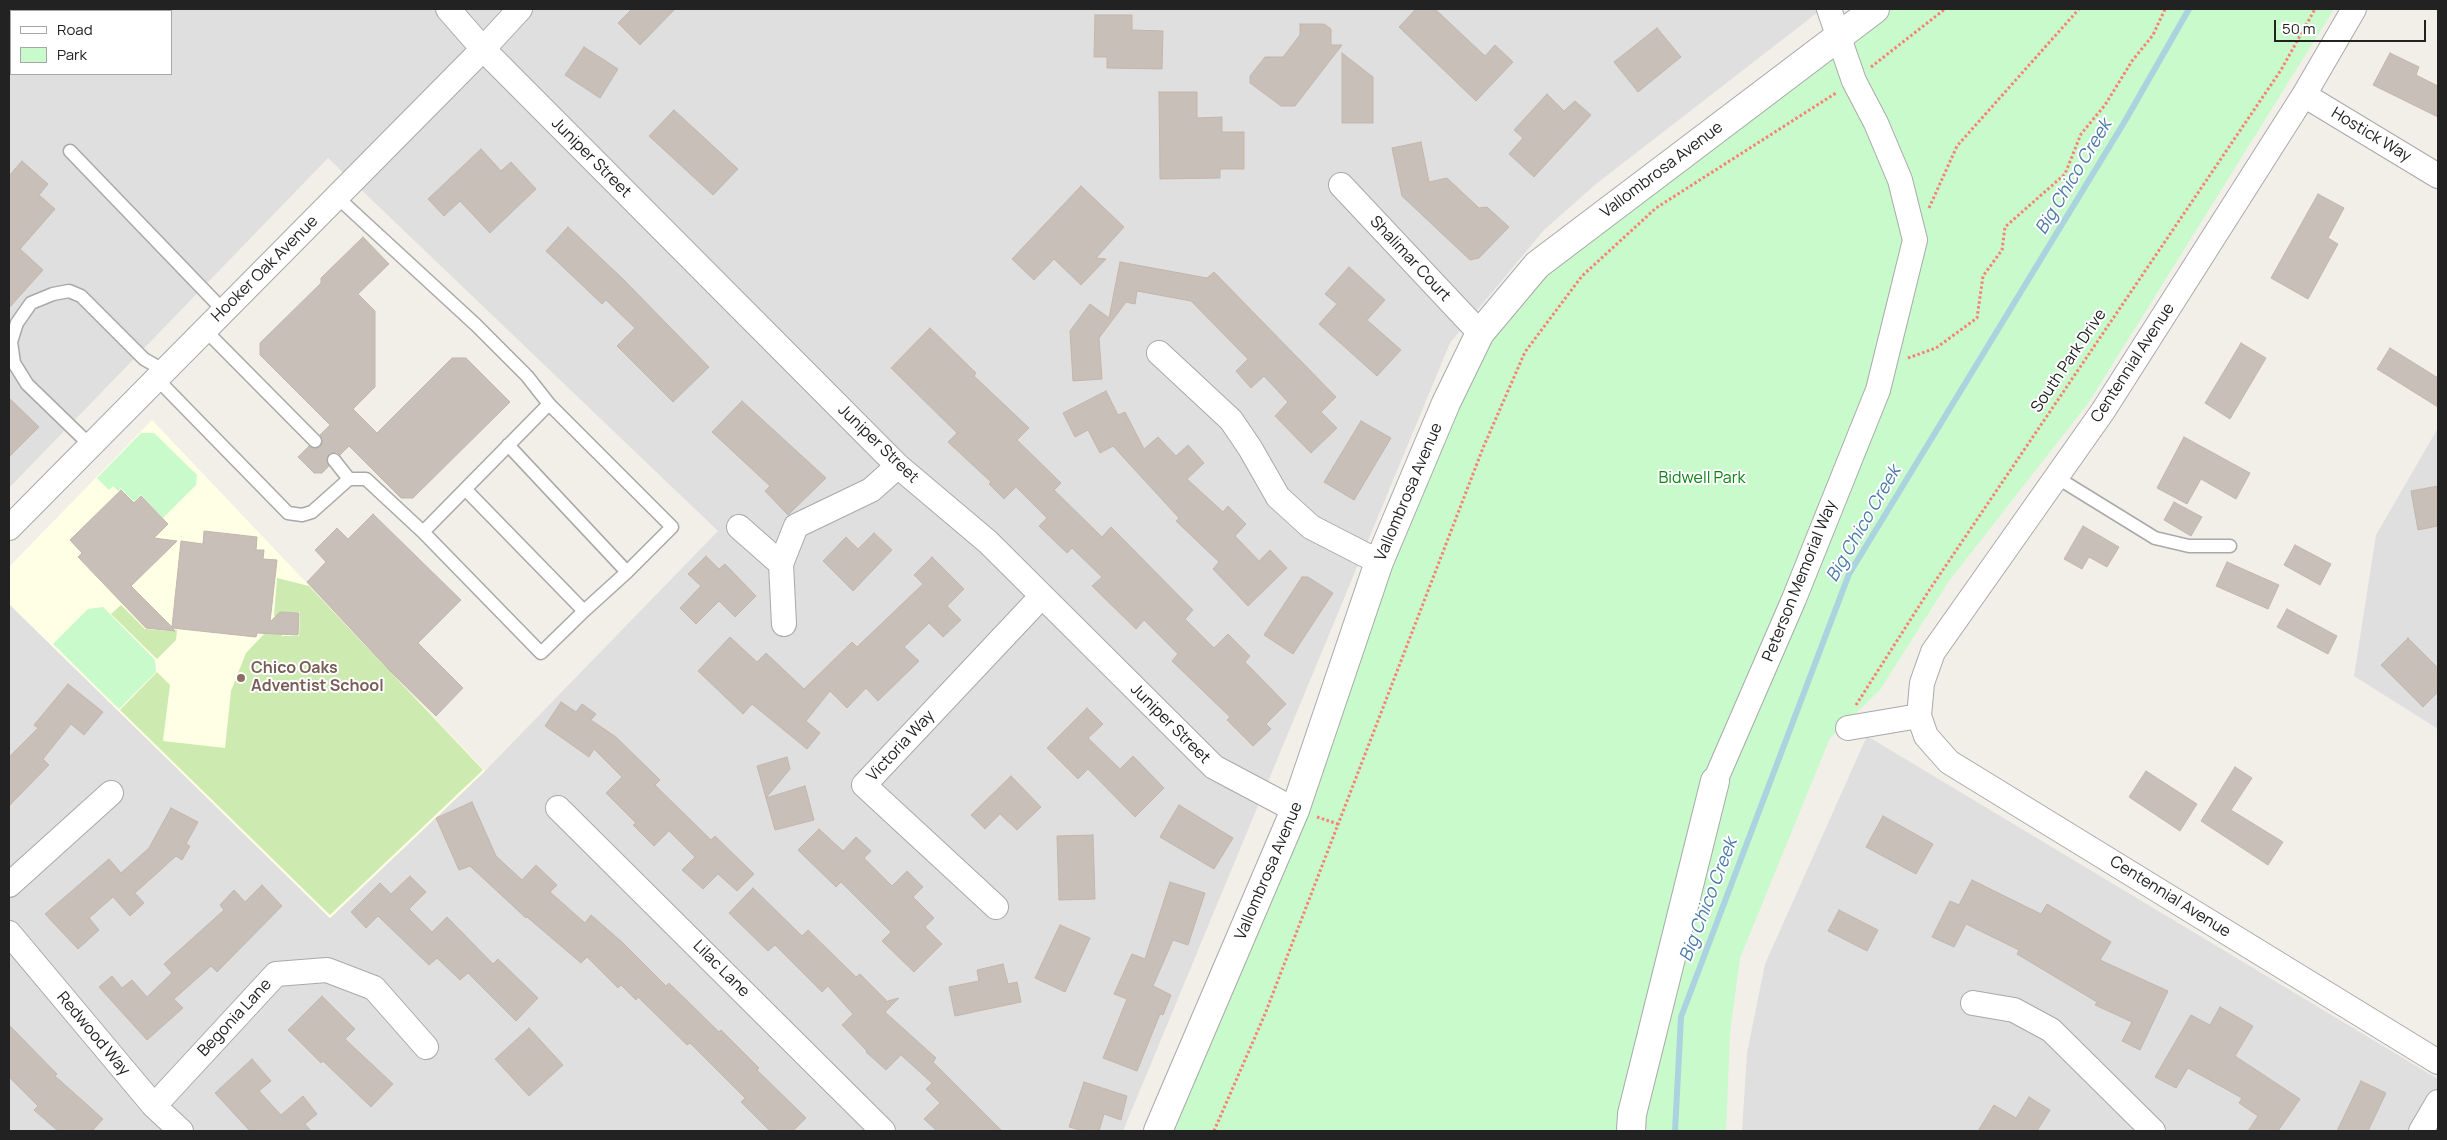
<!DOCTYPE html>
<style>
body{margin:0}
#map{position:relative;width:2447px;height:1140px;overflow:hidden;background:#f2efe9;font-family:Manrope,sans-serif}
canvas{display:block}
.frame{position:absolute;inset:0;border:10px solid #222;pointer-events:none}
.legend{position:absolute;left:10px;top:10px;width:162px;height:65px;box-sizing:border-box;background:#fff;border:1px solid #a7a7a7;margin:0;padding:6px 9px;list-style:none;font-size:15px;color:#222}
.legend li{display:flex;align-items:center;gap:10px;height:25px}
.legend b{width:25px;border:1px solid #a7a7a7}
.scale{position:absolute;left:2274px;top:20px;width:152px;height:22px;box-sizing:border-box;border:2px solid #222;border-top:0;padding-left:6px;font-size:15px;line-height:18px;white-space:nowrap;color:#222;-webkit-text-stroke:4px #fff;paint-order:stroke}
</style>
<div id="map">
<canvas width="2447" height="1140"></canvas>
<div class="frame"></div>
<ul class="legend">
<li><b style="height:6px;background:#fff"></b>Road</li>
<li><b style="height:14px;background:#c8facc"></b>Park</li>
</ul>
<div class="scale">50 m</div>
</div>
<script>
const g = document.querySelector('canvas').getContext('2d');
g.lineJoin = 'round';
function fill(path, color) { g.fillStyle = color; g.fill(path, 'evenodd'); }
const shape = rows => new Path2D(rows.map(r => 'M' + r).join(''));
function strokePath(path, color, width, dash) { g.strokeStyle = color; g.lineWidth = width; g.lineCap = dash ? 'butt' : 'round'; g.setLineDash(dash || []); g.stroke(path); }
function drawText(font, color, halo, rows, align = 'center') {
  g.font = font + ' Manrope,sans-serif'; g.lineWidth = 4; g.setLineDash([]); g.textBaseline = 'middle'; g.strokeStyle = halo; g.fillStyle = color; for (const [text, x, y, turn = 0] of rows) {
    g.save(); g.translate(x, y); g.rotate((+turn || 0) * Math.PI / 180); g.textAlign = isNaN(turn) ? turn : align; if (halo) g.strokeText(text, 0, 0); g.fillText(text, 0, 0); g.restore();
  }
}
fill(shape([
 [25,9,1822,9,1596,184,1544,230,1450,343,1123,1131,9,1131,9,604,330,918,485,771,718,531,328,158,9,488,9,21,11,19,11,74,171,74,171,11,22,11],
 [2438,428,2438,729,2354,676,2376,535],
 [1867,736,2438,1079,2438,1131,1742,1131,1747,1053,1765,964]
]), '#e0dfdf');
fill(shape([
 [152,420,485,771,330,918,9,604,9,567]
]), '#ffffe5');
fill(shape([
 [277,578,309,586,483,770,330,915,120,710,157,672,170,685,163,741,225,748,231,691,246,653,265,633,282,630,282,636,299,636,300,612,284,612,283,617,274,616],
 [121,605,145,629,171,631,171,629,177,630,176,640,157,659,111,614]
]), '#cdebb0');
fill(shape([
 [1875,9,2334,9,2089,402,1949,581,1880,690,1830,738,1740,958,1730,1032,1726,1131,1158,1131,1446,403,1537,265],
 [141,433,154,433,197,475,196,485,163,518,141,495,134,502,121,488,118,491,113,486,109,490,97,478],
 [103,607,155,660,156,672,119,709,53,644,88,609]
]), '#c8facc');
strokePath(shape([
 [1675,1131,1681,1017,1849,574,2125,121,2189,9]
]), '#aad3df', 6);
const building = shape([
 [632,9,675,9,640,45,618,23,632,9],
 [1416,9,1435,9,1485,56,1495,45,1513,62,1476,101,1399,27,1416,9],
 [1095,15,1132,15,1132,30,1163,31,1162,69,1107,68,1107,57,1094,57,1095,15],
 [1300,24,1324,24,1331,29,1331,45,1342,45,1295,106,1281,106,1250,83,1250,76,1265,57,1283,57,1300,35,1300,24],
 [1657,28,1681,57,1638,92,1614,62,1657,28],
 [584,47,618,69,600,98,565,75,584,47],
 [1342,53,1373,77,1373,123,1342,123,1342,53],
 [2390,53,2419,67,2416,75,2438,86,2438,117,2373,85,2390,53],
 [1159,92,1197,92,1197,118,1222,117,1222,132,1244,132,1244,169,1220,169,1220,178,1160,179,1159,92],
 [1547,94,1564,111,1575,101,1591,115,1534,177,1509,154,1523,138,1514,130,1547,94],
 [674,110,738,169,713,195,649,136,674,110],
 [1421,142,1429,182,1447,178,1479,208,1487,207,1509,227,1479,258,1470,260,1402,196,1392,148,1421,142],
 [481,149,501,171,511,162,536,189,490,233,460,201,444,216,428,199,481,149],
 [22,161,48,184,39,195,55,209,20,249,43,270,9,308,9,176,22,161],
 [1081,186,1124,227,1096,258,1106,259,1081,285,1054,259,1034,280,1012,259,1081,186],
 [2318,194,2344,208,2328,238,2338,244,2308,299,2271,278,2318,194],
 [568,227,622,278,709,367,673,402,617,346,635,328,606,300,602,304,546,251,568,227],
 [363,237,389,264,358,294,375,311,375,387,353,409,377,433,452,358,466,358,510,402,413,498,401,498,349,446,340,455,337,452,329,453,326,461,329,466,322,473,314,473,298,457,309,446,317,449,321,446,323,439,320,435,330,425,260,355,260,343,321,283,321,278,363,237],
 [1120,262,1207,278,1214,272,1336,397,1321,412,1337,428,1311,453,1275,416,1288,402,1264,376,1251,388,1236,371,1248,359,1191,301,1137,291,1135,304,1126,302,1099,338,1102,379,1073,381,1070,331,1090,304,1109,318,1120,262],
 [1349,267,1385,300,1367,320,1401,350,1377,376,1319,324,1337,304,1325,294,1349,267],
 [930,328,976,373,974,376,1029,428,1017,440,1061,483,1054,490,1102,537,1111,527,1193,610,1185,619,1214,648,1228,634,1250,656,1245,662,1286,704,1266,724,1271,729,1253,746,1227,720,1230,717,1172,661,1178,654,1144,620,1136,629,1092,586,1102,577,1072,548,1067,553,1039,526,1047,518,1016,487,1004,499,989,484,991,482,948,442,957,433,891,368,930,328],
 [2241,343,2266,358,2230,419,2205,403,2241,343],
 [2390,348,2438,378,2438,407,2377,369,2390,348],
 [1106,391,1118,415,1125,412,1144,449,1158,437,1176,456,1188,445,1204,463,1187,479,1223,512,1228,506,1246,524,1235,536,1259,561,1270,550,1287,568,1248,606,1213,569,1219,562,1176,521,1179,518,1113,446,1100,453,1088,430,1075,437,1063,413,1106,391],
 [9,398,39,427,9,457,9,398],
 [742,401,826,478,788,515,765,491,770,486,712,432,742,401],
 [1361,421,1391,438,1354,500,1324,482,1361,421],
 [2184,437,2250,473,2236,499,2201,479,2187,504,2157,488,2184,437],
 [2438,486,2438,526,2418,530,2411,491,2438,486],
 [121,490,134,503,141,496,168,524,154,538,177,541,131,586,172,627,181,541,203,544,204,531,257,537,256,550,264,550,263,559,277,560,270,622,280,612,299,613,298,635,257,633,256,637,172,628,175,631,146,628,78,557,82,553,70,540,121,490],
 [2174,502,2202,517,2191,536,2164,520,2174,502],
 [373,514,461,600,418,643,463,688,436,716,390,671,307,582,326,562,315,550,337,528,348,539,373,514],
 [2083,526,2119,547,2107,567,2089,557,2082,569,2064,559,2083,526],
 [874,533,892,550,853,591,823,561,846,537,858,549,874,533],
 [2295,545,2331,564,2320,585,2284,565,2295,545],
 [706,556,719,569,725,564,756,596,735,617,719,601,696,624,680,608,701,586,688,574,706,556],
 [932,557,964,589,947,606,961,620,943,637,929,623,904,647,919,661,878,701,866,688,847,708,830,691,806,721,820,733,807,749,752,704,743,714,698,671,730,637,757,662,766,653,804,689,852,642,857,647,923,584,914,575,932,557],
 [2227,562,2279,585,2268,609,2216,586,2227,562],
 [1302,577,1308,577,1333,593,1293,654,1264,635,1302,577],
 [2287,609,2337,636,2328,654,2277,627,2287,609],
 [2408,638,2438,668,2438,692,2423,707,2381,665,2408,638],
 [68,684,103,712,84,735,71,724,43,759,49,765,9,806,9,757,38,728,34,725,68,684],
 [561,702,576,712,582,704,596,714,591,720,616,737,660,780,655,785,711,840,715,836,754,874,737,891,718,874,703,889,682,870,695,857,669,831,654,846,633,825,636,823,606,793,622,777,594,749,589,757,545,726,561,702],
 [1087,708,1103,724,1088,738,1120,769,1133,756,1164,788,1135,817,1088,769,1078,779,1047,748,1087,708],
 [787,757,790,769,766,798,757,766,787,757],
 [2235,767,2252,778,2231,810,2283,842,2268,865,2201,821,2235,767],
 [2146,771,2197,804,2180,831,2129,797,2146,771],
 [1011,776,1041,807,1017,830,1000,814,985,829,971,815,1011,776],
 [805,786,814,820,775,830,766,798,805,786],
 [472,802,496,856,522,880,536,865,557,885,550,892,585,923,591,915,622,942,666,986,669,983,719,1032,721,1030,759,1068,757,1070,806,1118,793,1131,770,1131,741,1102,745,1098,690,1043,687,1045,638,997,636,1000,621,985,618,988,587,957,581,963,527,917,526,918,470,866,459,870,436,818,472,802],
 [1179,805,1233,838,1214,869,1160,837,1179,805],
 [171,808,198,822,186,844,190,846,182,860,176,856,135,893,144,903,130,916,113,897,89,918,99,930,78,949,45,914,109,859,121,873,149,848,171,808],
 [1883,816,1933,844,1916,874,1866,847,1883,816],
 [819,829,843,851,856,837,871,851,864,858,892,886,907,871,923,887,913,897,934,918,925,927,942,944,914,972,882,941,891,932,841,882,836,887,798,850,819,829],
 [1093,835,1095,899,1059,900,1057,836,1093,835],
 [410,876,426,892,409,909,432,932,447,917,493,964,498,959,538,998,516,1021,468,973,460,980,437,958,429,965,378,916,366,928,351,912,380,883,391,894,410,876],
 [1972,880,2041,914,2047,904,2111,942,2100,960,2168,991,2140,1050,2122,1041,2132,1022,2095,1005,2097,1002,2017,954,2019,950,1966,924,1954,947,1932,937,1950,901,1959,905,1972,880],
 [1170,882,1205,893,1188,945,1173,940,1153,986,1171,995,1163,1015,1160,1014,1137,1071,1103,1058,1127,999,1114,994,1132,954,1145,959,1170,882],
 [262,885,282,906,217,972,211,966,174,999,183,1008,147,1040,99,987,112,976,122,988,132,980,147,997,172,973,164,964,224,910,220,905,234,890,245,902,262,885],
 [753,888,802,936,808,930,856,977,860,974,886,1000,884,1002,899,998,885,1012,936,1058,933,1062,1002,1131,937,1131,924,1119,940,1103,926,1089,932,1083,901,1055,886,1070,866,1052,867,1051,842,1025,853,1014,828,986,822,992,775,945,768,951,729,913,753,888],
 [1839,910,1878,930,1867,951,1828,931,1839,910],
 [1060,925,1090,938,1065,992,1035,978,1060,925],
 [1003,964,1008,984,1017,982,1021,1002,955,1016,949,987,979,981,977,970,1003,964],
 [322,996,355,1029,345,1039,393,1084,371,1107,323,1061,321,1063,288,1030,322,996],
 [2220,1007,2253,1026,2235,1056,2300,1099,2278,1131,2248,1131,2258,1116,2239,1103,2242,1098,2188,1068,2176,1088,2155,1077,2191,1015,2210,1025,2220,1007],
 [9,1025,57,1074,55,1076,103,1119,92,1131,58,1131,34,1110,38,1106,9,1077,9,1025],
 [529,1028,563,1065,529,1096,495,1059,529,1028],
 [252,1059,271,1081,259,1091,281,1115,303,1096,317,1114,305,1124,311,1131,250,1131,215,1093,252,1059],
 [2361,1081,2386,1093,2368,1131,2337,1131,2361,1081],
 [1084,1082,1127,1096,1121,1120,1104,1114,1099,1131,1084,1131,1069,1127,1084,1082],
 [2029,1097,2050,1110,2037,1131,1978,1131,1994,1105,2016,1118,2029,1097]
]);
fill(building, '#c7bfb8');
strokePath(building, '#c4b6ab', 1);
const service = shape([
 [70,151,224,311],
 [205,330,315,441],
 [157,379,288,513,302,515,312,512,349,479,366,479,423,532,549,404,527,376,476,325,337,197],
 [549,404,672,527,627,572],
 [508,445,627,572,584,611],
 [91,446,27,384,14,363,11,342,17,323,31,303,53,294,69,291,81,296,144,359,165,371],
 [334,460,349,479],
 [2056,477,2155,538,2189,546,2230,546],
 [423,532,541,653,584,611,465,489]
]);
const minor = shape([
 [448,9,483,49,898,466,988,542,1214,767,1295,810],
 [2304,95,2438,176],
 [1341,185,1480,333],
 [1159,353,1231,420,1250,448,1278,497,1311,527,1379,562],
 [739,527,781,564],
 [9,528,483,49,520,9],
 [784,624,781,564,796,526,871,490,898,466],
 [1919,716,1922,683,1933,652,2103,411,2304,95,2354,9],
 [1848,728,1919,716,1926,736,1949,762,2438,1062],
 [1715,781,1794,599,1878,390,1915,240,1900,180,1876,123,1854,81,1829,9],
 [558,808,883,1131],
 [9,885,111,793],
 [996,907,864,785,1041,597],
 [9,933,154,1106,181,1131],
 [1973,1003,2014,1010,2051,1030,2153,1131],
 [154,1106,276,974,327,970,374,988,426,1047],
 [2421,1131,2438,1102]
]);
const tertiary = shape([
 [1158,1131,1295,810,1379,562,1446,403,1480,333,1537,265,1875,9],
 [1631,1131,1632,1114,1715,781]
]);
strokePath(service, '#a9a9a9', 15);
strokePath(minor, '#a9a9a9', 26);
strokePath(tertiary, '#a9a9a9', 30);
strokePath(shape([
 [1871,67,1945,9],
 [1929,208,1957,146,2079,9],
 [1908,358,1936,348,1977,318,1983,276,2002,250,2005,227,2065,174,2081,134,2105,105,2132,61,2153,35,2165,9],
 [1856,705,1930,589,2281,70,2315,9],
 [1317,817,1338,824],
 [1214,1131,1265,1014,1483,448,1525,352,1582,276,1656,208,1836,93]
]), '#fa8072', 3, [2.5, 2.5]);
strokePath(service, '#fff', 12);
strokePath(minor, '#fff', 24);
strokePath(tertiary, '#fff', 28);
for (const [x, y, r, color] of [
 [241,678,5,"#8d6e63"]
]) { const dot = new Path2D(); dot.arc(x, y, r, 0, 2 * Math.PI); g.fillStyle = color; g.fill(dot); strokePath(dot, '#fff', 2); }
drawText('16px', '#222', '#fff', [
 ["Hostick Way",2371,135,31],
 ["Juniper Street",591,158,45],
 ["Vallombrosa Avenue",1662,170,-37],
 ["Shalimar Court",1410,259,47],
 ["Hooker Oak Avenue",265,269,-45],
 ["South Park Drive",2069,361,-56],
 ["Centennial Avenue",2133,363,-57],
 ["Juniper Street",878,444,44],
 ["Vallombrosa Avenue",1409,492,-67],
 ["Peterson Memorial Way",1800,581,-68],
 ["Juniper Street",1170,724,45],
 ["Victoria Way",901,746,-47],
 ["Vallombrosa Avenue",1269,871,-67],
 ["Centennial Avenue",2170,897,32],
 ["Lilac Lane",721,969,45],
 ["Begonia Lane",235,1018,-47],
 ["Redwood Way",93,1034,50]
]);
drawText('16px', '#0c8416', '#fff', [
 ["Bidwell Park",1702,479]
]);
drawText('bold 16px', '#785e54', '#fff', [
 ["Chico Oaks",251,669],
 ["Adventist School",251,687]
], 'left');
drawText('italic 18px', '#4a7aab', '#fff', [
 ["Big Chico Creek",2074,177,-59],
 ["Big Chico Creek",1864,524,-60],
 ["Big Chico Creek",1709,900,-69]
]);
</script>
